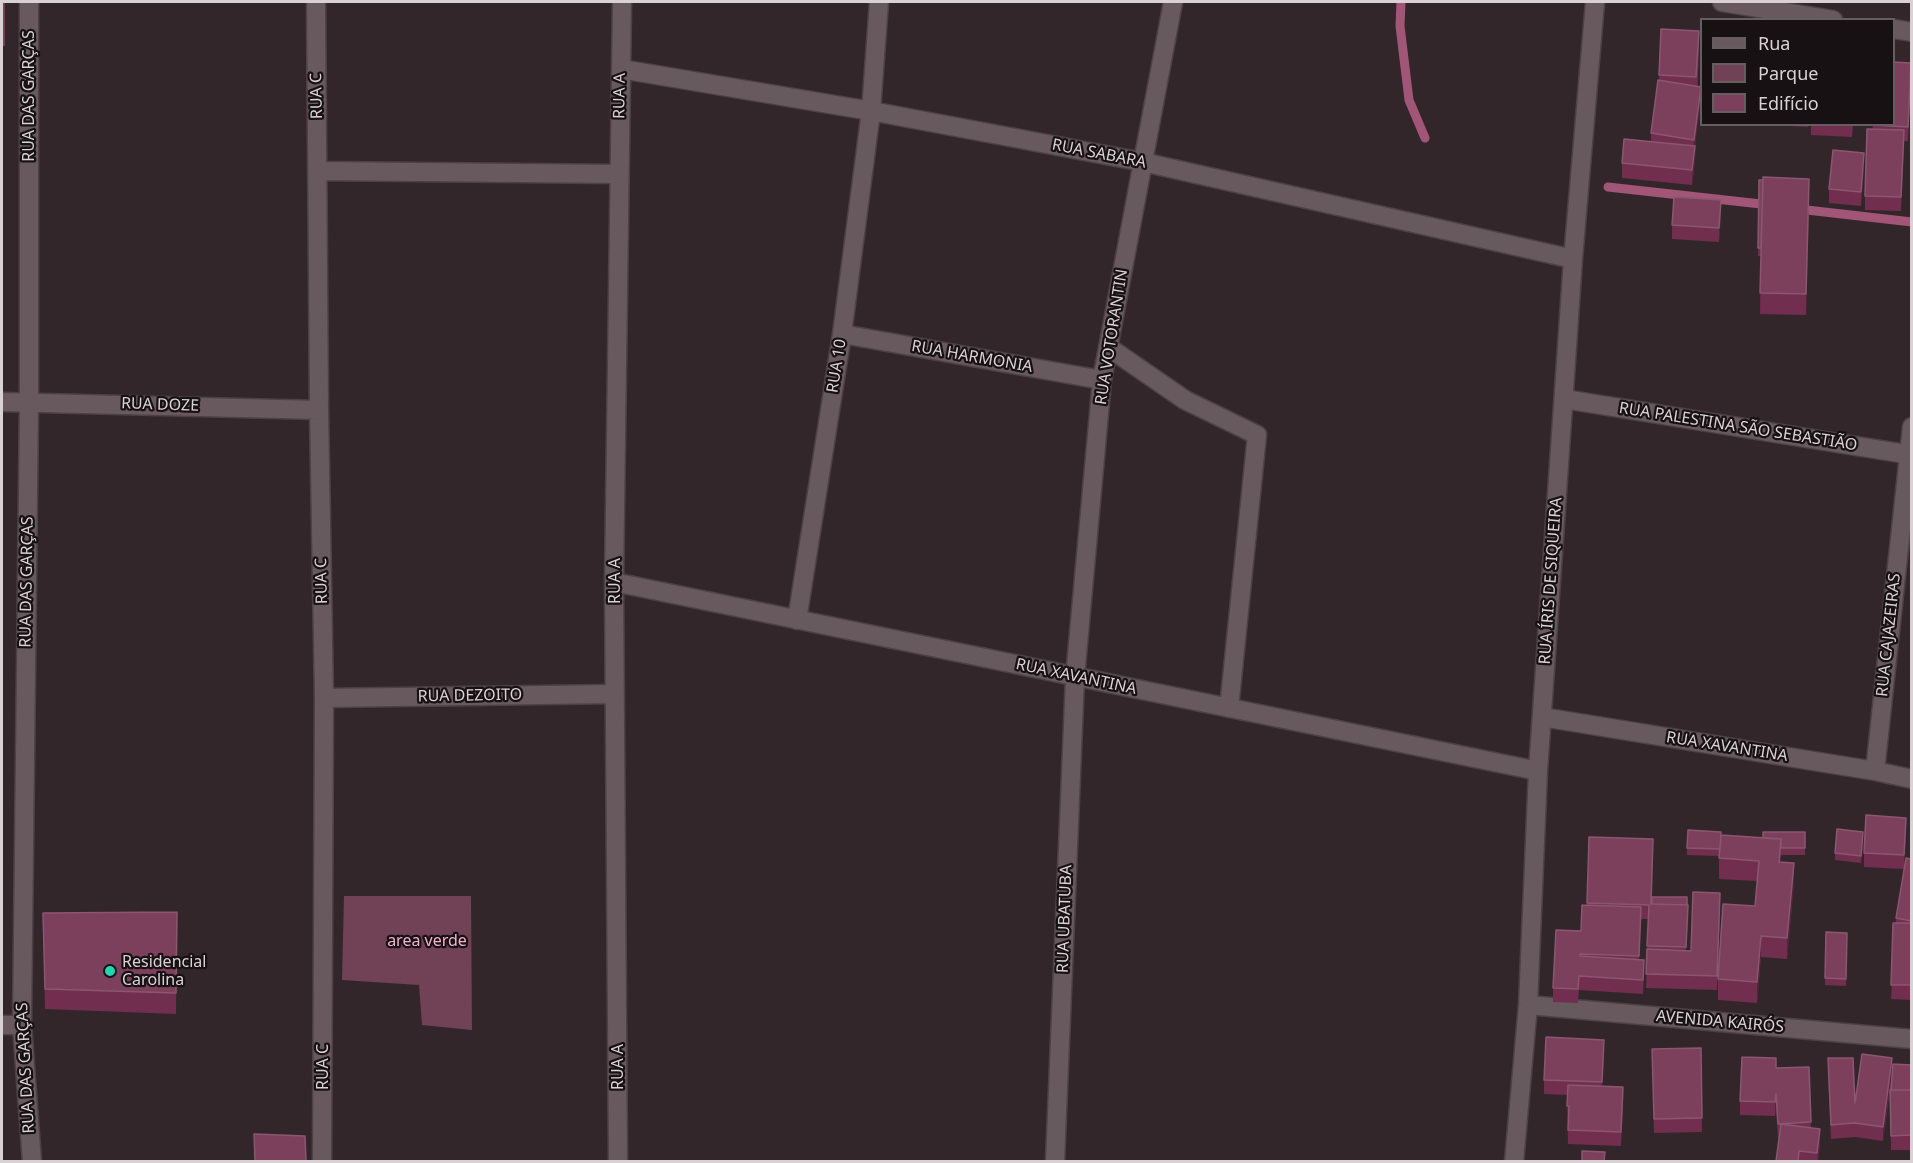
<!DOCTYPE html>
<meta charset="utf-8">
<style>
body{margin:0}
#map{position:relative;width:1913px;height:1163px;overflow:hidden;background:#33262b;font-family:"Noto Sans",sans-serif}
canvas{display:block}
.frame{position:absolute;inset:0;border:3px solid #d9d1d4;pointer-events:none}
.legend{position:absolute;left:1700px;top:18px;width:195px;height:108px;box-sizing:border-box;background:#171113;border:2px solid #655e60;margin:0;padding:8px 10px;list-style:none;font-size:18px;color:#d9d1d4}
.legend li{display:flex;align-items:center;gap:12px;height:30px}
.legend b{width:30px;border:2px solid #655e60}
</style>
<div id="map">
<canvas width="1913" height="1163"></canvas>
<div class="frame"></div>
<ul class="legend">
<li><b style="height:8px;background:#68595e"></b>Rua</li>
<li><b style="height:16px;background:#714155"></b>Parque</li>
<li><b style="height:16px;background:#7c405d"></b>Edifício</li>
</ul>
</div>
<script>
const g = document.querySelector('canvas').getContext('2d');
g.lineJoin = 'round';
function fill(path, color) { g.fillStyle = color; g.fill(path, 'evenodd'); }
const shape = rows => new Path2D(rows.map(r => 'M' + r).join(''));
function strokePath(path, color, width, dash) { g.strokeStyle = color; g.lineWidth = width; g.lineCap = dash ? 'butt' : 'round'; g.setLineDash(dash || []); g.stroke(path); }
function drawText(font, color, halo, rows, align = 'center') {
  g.font = font + ' "Noto Sans",sans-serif'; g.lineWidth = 4.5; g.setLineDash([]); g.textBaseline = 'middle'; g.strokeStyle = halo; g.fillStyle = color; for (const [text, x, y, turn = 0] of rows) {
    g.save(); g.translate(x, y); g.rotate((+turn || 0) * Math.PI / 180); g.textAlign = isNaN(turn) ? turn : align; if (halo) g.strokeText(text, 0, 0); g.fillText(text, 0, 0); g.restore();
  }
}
fill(shape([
 [2,2,5,2,5,46,2,46],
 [344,896,471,896,472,1030,422,1025,419,985,342,980]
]), '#714155');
strokePath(shape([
 [1401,2,1400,26,1409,100,1425,138],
 [1608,187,1770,205],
 [1798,209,1912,222]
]), '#a25677', 9);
const minor = shape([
 [29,2,29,402,22,1025,32,1162],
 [316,2,319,410,324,698,322,1162],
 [1722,2,1833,20],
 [1894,29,1912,32],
 [621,69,871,111,1143,162,1573,259],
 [318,171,619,174],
 [842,334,1102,380],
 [1108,347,1185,400,1257,435,1229,708],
 [1564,399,1912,455],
 [2,402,319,410],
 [614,582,1538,771],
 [797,620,842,334,871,111,879,2],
 [324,698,615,694],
 [1542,717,1875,771,1912,779],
 [1875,771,1912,427],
 [1528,1005,1912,1039],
 [2,1025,22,1025],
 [618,1162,614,582,622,2],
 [1055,1162,1075,677,1102,380,1173,2],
 [1514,1162,1528,1005,1538,771,1573,259,1595,2]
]);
strokePath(minor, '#4c4145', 21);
strokePath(minor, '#68595e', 18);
fill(shape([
 [1661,29,1699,46,1695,160,1692,185,1622,178,1622,163,1651,141,1651,133,1659,81],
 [1911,77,1908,141,1904,141,1901,211,1865,210,1865,196,1873,124],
 [1752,124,1808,124,1808,127],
 [1811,124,1853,124,1852,137,1811,135],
 [1864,167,1861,206,1829,203,1829,189],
 [1759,180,1809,199,1806,315,1760,314,1761,256,1758,256],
 [1721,214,1719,242,1672,239,1672,225],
 [1805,832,1805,855,1781,855,1780,863,1794,884,1787,959,1761,957,1757,1003,1718,1000,1718,979,1755,906,1757,881,1719,879,1719,856,1687,855,1687,848,1721,835,1763,838],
 [1906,832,1904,869,1864,867,1864,853],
 [1589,837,1651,904,1688,919,1686,951,1691,951,1720,907,1717,990,1646,988,1648,919,1641,919,1639,959,1644,974,1643,994,1579,990,1578,1003,1553,1002,1553,988,1581,931,1587,905],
 [1863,839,1861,863,1835,860,1835,853],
 [1911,859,1911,1000,1891,999,1896,918],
 [177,912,176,1014,45,1009,43,913],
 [1826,932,1847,933,1846,986,1825,985],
 [1701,1048,1702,1132,1654,1133,1652,1049],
 [1604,1054,1602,1087,1623,1102,1621,1146,1568,1144,1567,1095,1544,1094,1544,1080],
 [1911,1065,1911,1150,1891,1150,1890,1090,1883,1141,1855,1137,1831,1139,1828,1072,1855,1103,1892,1066],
 [1809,1067,1811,1128,1820,1143,1818,1161,1776,1161,1779,1138,1778,1138,1776,1108,1775,1116,1740,1115,1740,1101,1776,1068]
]), '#712e4f');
fill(shape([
 [1701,88,1701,102,1695,147,1695,160,1692,185,1694,140],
 [1864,153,1864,167,1861,206,1861,192],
 [1809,179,1809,199,1806,315,1806,294],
 [1721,200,1721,214,1719,242,1719,228],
 [1906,818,1906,832,1904,869,1904,855],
 [1794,863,1794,884,1787,959,1787,938],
 [1761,936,1761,957,1757,1003,1757,982],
 [1892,1058,1892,1072,1883,1141,1883,1127],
 [1776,1094,1776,1108,1775,1116,1775,1102],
 [1820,1129,1820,1143,1817,1161,1817,1153]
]), '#53243b');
const building = shape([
 [1661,29,1699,31,1696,77,1659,75,1661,29],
 [1893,62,1911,63,1908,127,1873,125,1893,124,1893,62],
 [1658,80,1701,87,1694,140,1651,133,1658,80],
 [1867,129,1904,130,1901,197,1865,196,1867,129],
 [1624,139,1695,146,1692,170,1622,163,1624,139],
 [1833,150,1864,153,1861,192,1829,189,1833,150],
 [1763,177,1809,179,1806,294,1760,293,1763,177],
 [1759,180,1763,180,1761,248,1758,248,1759,180],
 [1674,197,1721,200,1719,228,1672,225,1674,197],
 [1866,815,1906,818,1904,855,1864,853,1866,815],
 [1837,829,1863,832,1861,856,1835,853,1837,829],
 [1688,830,1721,832,1720,849,1687,848,1688,830],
 [1763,832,1805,832,1805,848,1781,848,1781,839,1763,838,1763,832],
 [1721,835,1781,839,1779,862,1794,863,1787,938,1761,936,1757,982,1718,979,1723,904,1755,906,1759,861,1719,858,1721,835],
 [1589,837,1653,839,1651,904,1688,905,1686,947,1647,946,1649,905,1587,903,1589,837],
 [1906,858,1911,859,1911,921,1896,918,1906,858],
 [1693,892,1720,893,1717,976,1646,974,1647,949,1691,951,1693,892],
 [1652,897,1687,897,1687,905,1652,904,1652,897],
 [1582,905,1641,907,1639,956,1580,954,1580,956,1644,960,1643,980,1579,976,1578,989,1553,988,1556,930,1581,931,1582,905],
 [177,912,176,993,45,989,43,913,177,912],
 [1893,923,1911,923,1911,985,1891,985,1893,923],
 [1826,932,1847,933,1846,979,1825,978,1826,932],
 [1546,1037,1604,1040,1602,1082,1544,1080,1546,1037],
 [1701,1048,1702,1118,1654,1119,1652,1049,1701,1048],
 [1862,1054,1892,1058,1883,1127,1855,1123,1831,1125,1828,1058,1853,1058,1855,1103,1862,1054],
 [1742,1057,1776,1058,1776,1068,1809,1067,1811,1122,1778,1124,1776,1094,1775,1102,1740,1101,1742,1057],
 [1893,1064,1911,1065,1911,1090,1891,1090,1893,1064],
 [1568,1085,1623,1087,1621,1132,1568,1130,1569,1106,1567,1106,1568,1085],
 [1890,1090,1911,1090,1911,1135,1891,1136,1890,1090],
 [1781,1124,1820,1129,1817,1153,1799,1151,1798,1161,1776,1161,1781,1124],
 [254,1134,305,1136,306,1161,255,1161,254,1134],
 [1582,1151,1605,1152,1604,1161,1582,1161,1582,1151]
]);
fill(building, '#7c405d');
strokePath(building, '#8b5670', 1.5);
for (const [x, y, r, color] of [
 [110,971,6,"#21d5b0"]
]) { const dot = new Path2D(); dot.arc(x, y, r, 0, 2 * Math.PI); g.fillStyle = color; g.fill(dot); strokePath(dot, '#171113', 2); }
drawText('16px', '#d9d1d4', '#171113', [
 ["RUA DAS GARÇAS",29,96,-90],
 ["RUA C",317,96,-91],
 ["RUA A",620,96,-89],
 ["RUA SABARA",1099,154,11],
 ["RUA VOTORANTIN",1112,337,-81],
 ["RUA HARMONIA",972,357,10],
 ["RUA 10",837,366,-81],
 ["RUA DOZE",160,405,2],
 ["RUA PALESTINA SÃO SEBASTIÃO",1738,427,9],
 ["RUA C",322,581,-91],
 ["RUA A",615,581,-90],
 ["RUA ÍRIS DE SIQUEIRA",1551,581,-86],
 ["RUA DAS GARÇAS",27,582,-89],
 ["RUA CAJAZEIRAS",1889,635,-84],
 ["RUA XAVANTINA",1076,677,12],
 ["RUA DEZOITO",470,696,-1],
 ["RUA XAVANTINA",1727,747,9],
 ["RUA UBATUBA",1065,919,-88],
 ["AVENIDA KAIRÓS",1720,1022,5],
 ["RUA C",323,1067,-90],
 ["RUA A",618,1067,-90],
 ["RUA DAS GARÇAS",26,1068,-93]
]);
drawText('16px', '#f3b1cb', '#171113', [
 ["area verde",427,941]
]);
drawText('16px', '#d9d1d4', '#171113', [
 ["Residencial",122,962],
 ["Carolina",122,980]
], 'left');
</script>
